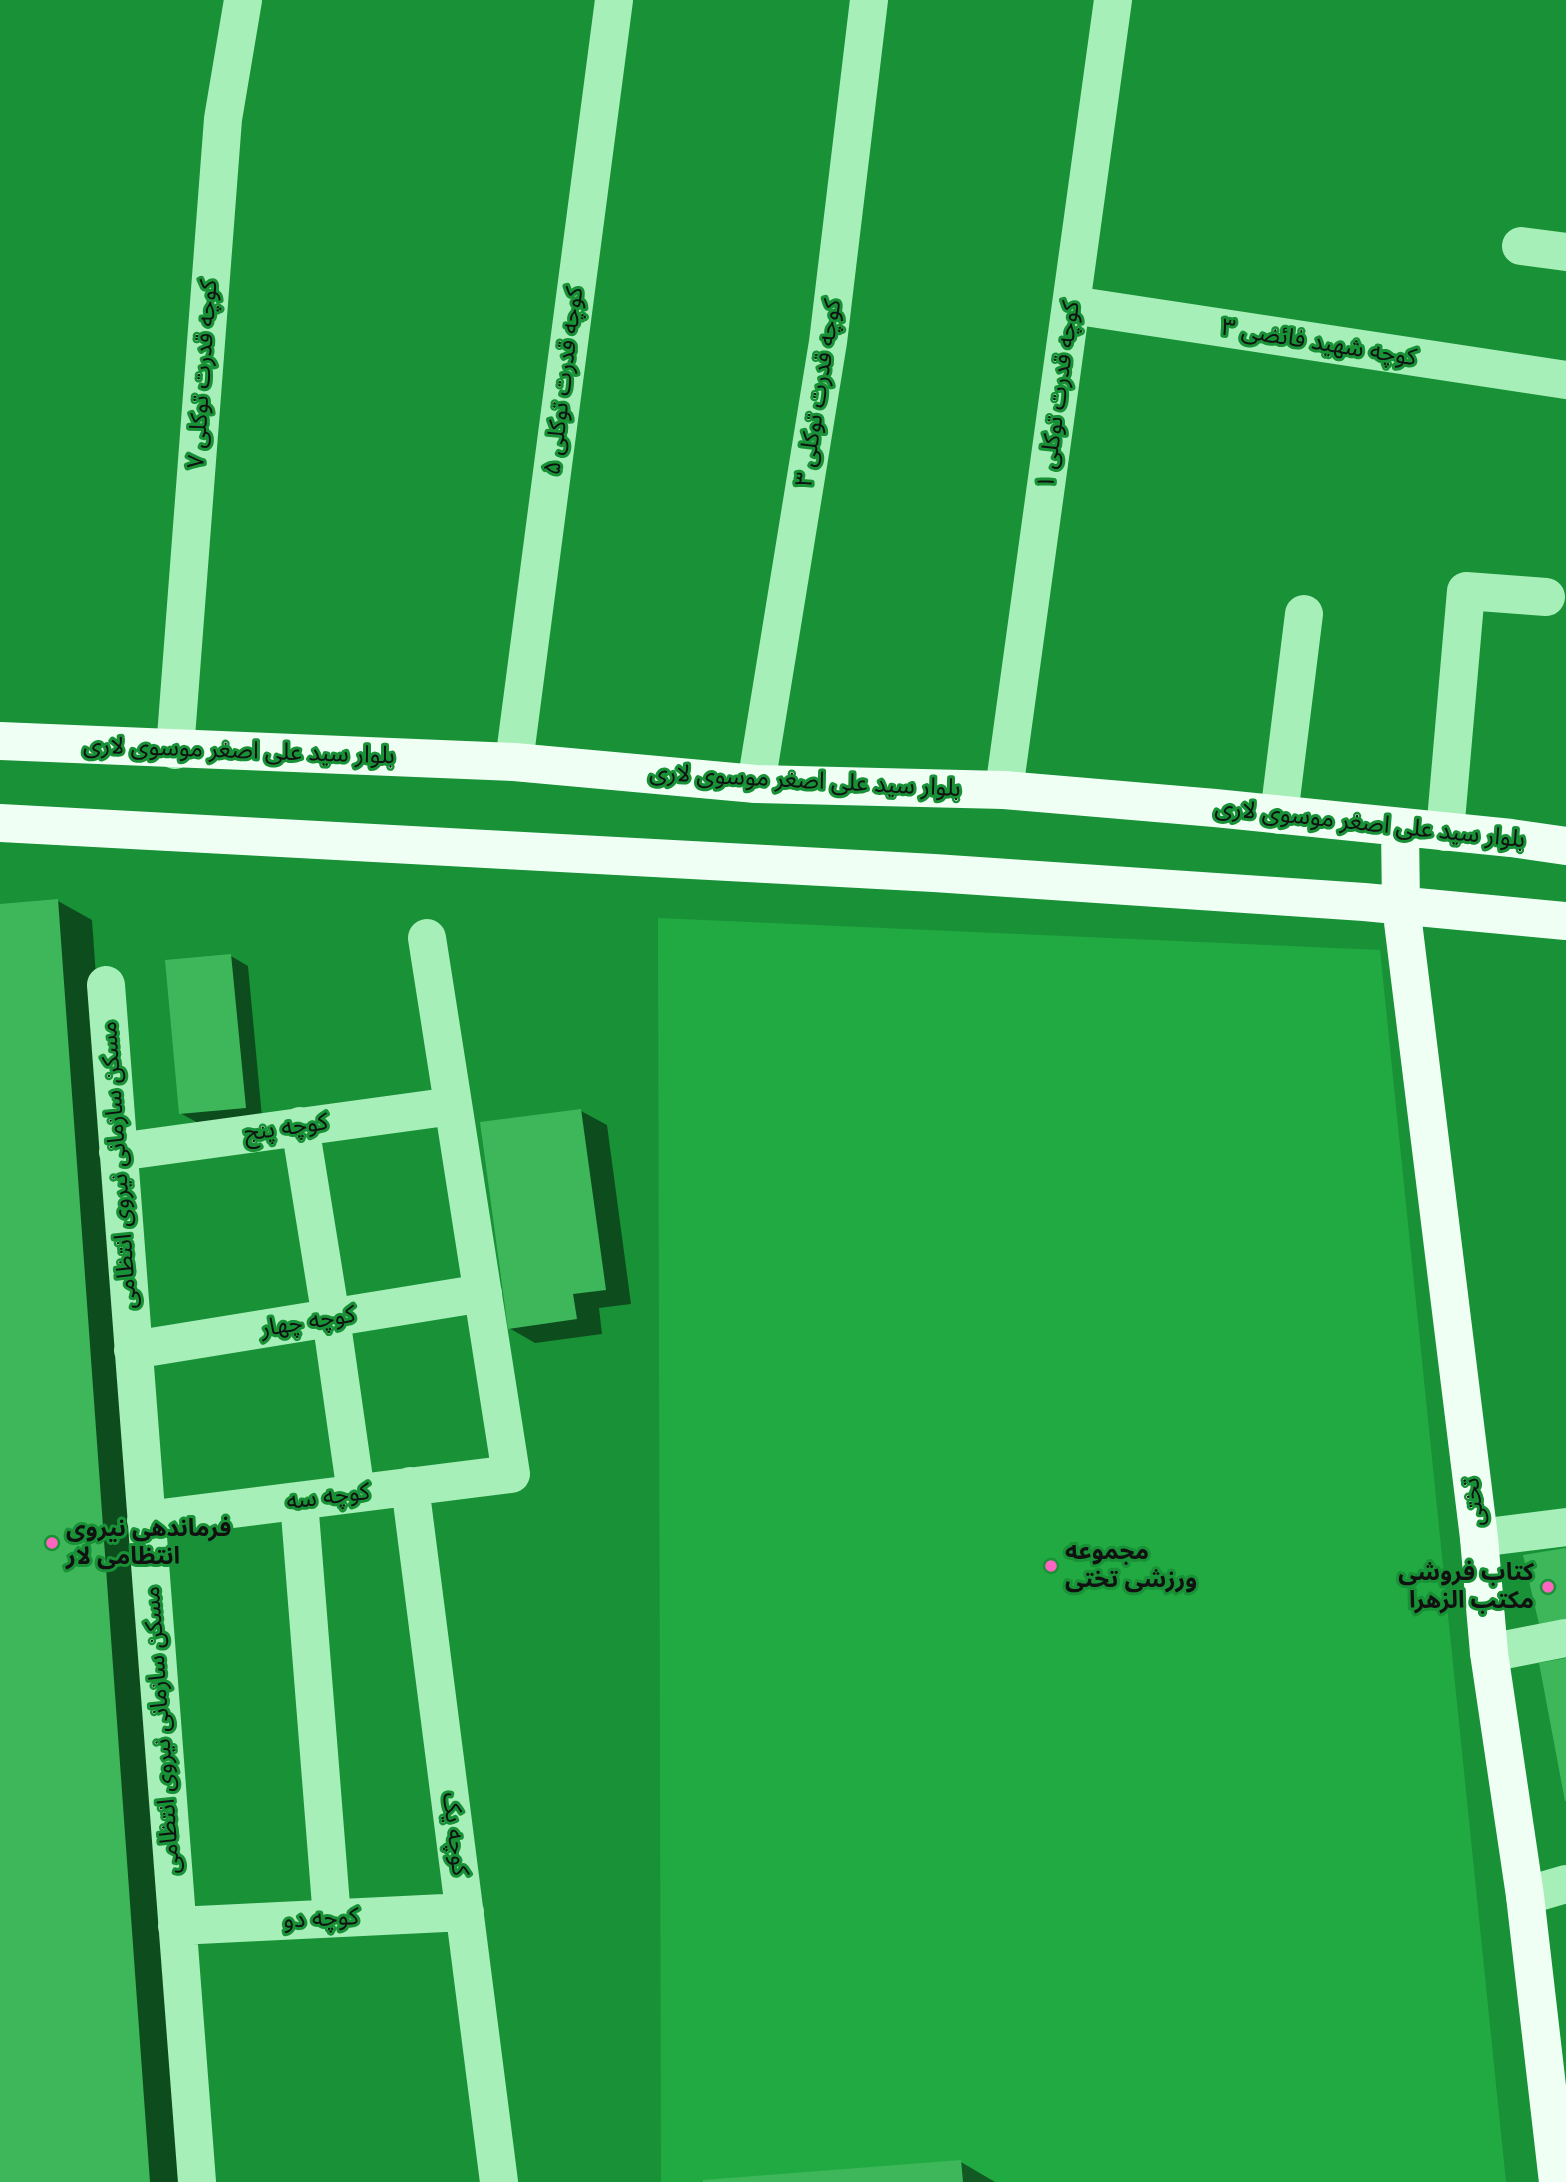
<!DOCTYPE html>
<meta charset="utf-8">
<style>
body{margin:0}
canvas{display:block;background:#189137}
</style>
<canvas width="1566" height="2182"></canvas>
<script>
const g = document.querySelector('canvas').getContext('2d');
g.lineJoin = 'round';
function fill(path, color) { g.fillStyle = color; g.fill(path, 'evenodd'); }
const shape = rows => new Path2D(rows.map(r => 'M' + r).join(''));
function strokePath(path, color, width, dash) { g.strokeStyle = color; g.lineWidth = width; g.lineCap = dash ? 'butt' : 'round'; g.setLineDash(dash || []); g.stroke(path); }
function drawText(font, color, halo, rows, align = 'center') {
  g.font = font + ' "PT Sans","Noto Sans Arabic",sans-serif'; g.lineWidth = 6; g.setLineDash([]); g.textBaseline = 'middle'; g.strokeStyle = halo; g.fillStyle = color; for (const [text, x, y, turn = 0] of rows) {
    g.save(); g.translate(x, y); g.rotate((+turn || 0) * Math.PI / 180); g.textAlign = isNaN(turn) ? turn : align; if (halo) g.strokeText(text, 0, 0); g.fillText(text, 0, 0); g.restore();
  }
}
fill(shape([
 [658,918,1380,950,1506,2182,661,2182]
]), '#21aa42');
fill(shape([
 [58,901,92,920,182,2182,0,2182,0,906],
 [231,956,248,966,262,1117,198,1123,180,1113],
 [581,1111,607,1125,631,1304,599,1308,602,1334,535,1343,509,1328],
 [961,2162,995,2182,700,2182]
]), '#0007');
fill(shape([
 [58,899,150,2182,0,2182,0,904],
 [231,954,246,1108,179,1114,165,960],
 [581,1109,606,1290,573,1294,577,1319,508,1329,480,1122],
 [1566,1548,1566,1619,1539,1624,1523,1555],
 [1566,1658,1566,1801,1565,1801,1539,1663],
 [961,2160,963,2182,703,2182,703,2180]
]), '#3db75a');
strokePath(shape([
 [1521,246,1566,252],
 [1072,305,1566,380],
 [175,750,223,119,243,0],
 [514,762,614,0],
 [756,784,828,342,869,0],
 [1004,790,1113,0],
 [1279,815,1304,614],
 [1445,832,1466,591,1546,597],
 [106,985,197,2182],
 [300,1126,331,1318,356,1493],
 [118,1152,453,1106],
 [133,1350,483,1293],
 [410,1486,499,2182],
 [299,1501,332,1918],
 [146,1520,511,1474,427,938],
 [1479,1538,1566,1527],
 [1489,1653,1566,1638],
 [1525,1896,1566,1884],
 [177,1926,465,1912]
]), '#a6efb8', 38);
strokePath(shape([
 [0,741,514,762,756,784,1004,790,1215,808,1511,838,1566,846],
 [0,823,934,873,1364,902,1566,921],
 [1400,828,1401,906,1479,1538,1489,1653,1525,1896,1558,2182]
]), '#effff4', 38);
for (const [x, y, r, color] of [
 [52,1543,7,"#ff65c0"],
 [1051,1566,7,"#ff65c0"],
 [1548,1587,7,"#ff65c0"]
]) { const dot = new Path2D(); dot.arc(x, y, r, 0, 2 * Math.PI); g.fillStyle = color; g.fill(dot); strokePath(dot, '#189137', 2.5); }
drawText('24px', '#111', '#189137', [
 ["کوچه شهید فائضی ۳",1319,343,9],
 ["کوچه قدرت توکلی ۷",203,374,-86],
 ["کوچه قدرت توکلی ۵",564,381,-83],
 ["کوچه قدرت توکلی ۳",819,393,-81],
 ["کوچه قدرت توکلی ۱",1059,395,-82],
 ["بلوار سید علی اصغر موسوی لاری",239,751,2],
 ["بلوار سید علی اصغر موسوی لاری",805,781,3],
 ["بلوار سید علی اصغر موسوی لاری",1370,824,6],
 ["کوچه پنج",286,1128,-8],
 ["مسکن سازمانی نیروی انتظامی",119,1165,-94],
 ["کوچه چهار",308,1322,-9],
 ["کوچه سه",328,1497,-7],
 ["تختی",1474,1502,-97],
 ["مسکن سازمانی نیروی انتظامی",162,1730,-94],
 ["کوچه یک",455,1834,83],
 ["کوچه دو",321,1919,-3]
]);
drawText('bold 24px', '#111', '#189137', [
 ["فرماندهی نیروی",66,1529],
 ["انتظامی لار",66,1557],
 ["مجموعه",1065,1552],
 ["ورزشی تختی",1065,1580],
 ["کتاب فروشی",1534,1573,"right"],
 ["مکتب الزهرا",1534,1601,"right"]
], 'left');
</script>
